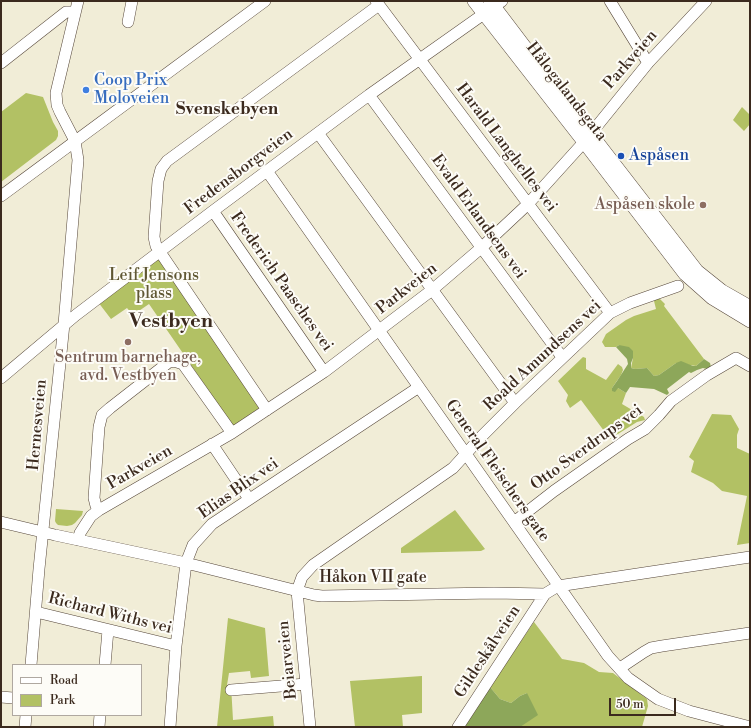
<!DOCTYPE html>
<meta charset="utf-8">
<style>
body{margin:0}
#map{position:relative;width:751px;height:728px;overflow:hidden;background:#f1edd7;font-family:"Libre Bodoni",serif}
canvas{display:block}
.frame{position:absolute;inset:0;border:2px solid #3b2a1e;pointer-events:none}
.legend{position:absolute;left:12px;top:664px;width:130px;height:52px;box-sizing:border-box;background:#fdfcf7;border:1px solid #afa8a0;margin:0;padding:5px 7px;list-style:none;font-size:12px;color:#3b2a1e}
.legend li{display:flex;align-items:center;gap:8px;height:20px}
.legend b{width:20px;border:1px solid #afa8a0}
.scale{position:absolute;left:609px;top:698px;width:67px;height:18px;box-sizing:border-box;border:2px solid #3b2a1e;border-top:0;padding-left:5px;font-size:12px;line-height:14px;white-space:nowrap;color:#3b2a1e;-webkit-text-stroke:3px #fdfcf7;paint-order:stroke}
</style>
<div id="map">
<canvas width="751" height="728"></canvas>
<div class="frame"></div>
<ul class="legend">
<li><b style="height:5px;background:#fff"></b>Road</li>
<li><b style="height:11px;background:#b2c164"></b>Park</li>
</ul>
<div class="scale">50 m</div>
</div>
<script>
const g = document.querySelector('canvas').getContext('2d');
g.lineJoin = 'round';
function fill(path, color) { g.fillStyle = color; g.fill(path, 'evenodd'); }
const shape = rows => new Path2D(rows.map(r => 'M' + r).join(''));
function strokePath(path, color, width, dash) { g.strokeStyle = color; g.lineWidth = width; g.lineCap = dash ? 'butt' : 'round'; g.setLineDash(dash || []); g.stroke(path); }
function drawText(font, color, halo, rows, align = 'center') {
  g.font = font + ' "Libre Bodoni",serif'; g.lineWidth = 4; g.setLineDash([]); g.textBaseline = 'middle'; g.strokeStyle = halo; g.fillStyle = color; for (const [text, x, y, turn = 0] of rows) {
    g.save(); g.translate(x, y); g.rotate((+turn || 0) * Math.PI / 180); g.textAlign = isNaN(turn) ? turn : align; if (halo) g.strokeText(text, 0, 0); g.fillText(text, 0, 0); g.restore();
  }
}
fill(shape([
 [26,93,43,97,53,122,58,131,58,136,56,140,1,182,1,112],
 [742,107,750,115,750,124,744,131,733,120],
 [159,258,261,407,233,426,149,304,133,315,127,308,111,319,98,302],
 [658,297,665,304,664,306,704,359,696,366,676,363,659,375,654,376,647,368,635,369,631,368,633,358,619,345,616,347,605,347,602,342,606,334,626,320,634,316,656,309,654,301],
 [583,357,586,358,586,369,606,380,618,364,622,367,623,370,621,375,612,388,618,388,626,393,622,404,644,417,645,420,637,422,610,439,581,400,570,408,566,401,568,395,558,381],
 [712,414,731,415,739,429,737,435,737,448,750,454,750,543,737,545,747,496,722,491,713,483,691,472,694,461,689,457],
 [56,509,83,511,82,515,75,523,72,525,67,526,58,525,56,523,55,521],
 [455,510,485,549,481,551,401,553,401,548],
 [228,618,265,628,269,676,251,678,250,671,229,673,227,685,231,685,233,720,273,716,274,727,217,727],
 [534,622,562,659,584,663,599,672,613,673,647,699,648,706,642,727,520,727,527,693,520,696,511,703,500,699,490,687],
 [422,676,422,713,402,715,403,727,355,727,350,681]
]), '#b2c164');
fill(shape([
 [619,345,629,347,633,351,633,358,631,363,631,368,635,369,647,368,654,376,659,375,676,363,681,361,693,366,696,366,704,359,710,363,711,367,707,369,703,368,697,370,691,373,689,372,667,389,669,393,667,395,654,389,630,387,626,393,618,388,615,392,612,391,612,388,617,381,628,364,627,359,616,347],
 [490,687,500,699,511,703,520,696,527,693,538,715,520,727,464,727]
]), '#8da75a');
const minor = shape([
 [376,1,610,313],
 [610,1,648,63],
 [128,22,132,1],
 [1,63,66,12,75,12],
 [369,95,562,357],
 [318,133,515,403],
 [267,171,608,656,628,678,658,699,689,711,750,727],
 [1,196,265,1],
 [213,211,324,372],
 [1,378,76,315,213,211,369,95,502,1],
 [267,410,156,246,154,237,158,181,161,169,167,161,379,5],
 [212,444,249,499],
 [99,510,96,506,94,498,99,427,102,415,110,408,169,362,174,361,183,364,232,433],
 [1,522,55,535,186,563,314,595,322,596,494,593,545,594,558,586,750,557],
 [514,522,554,491,628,439,645,429,659,415,671,401,707,375,736,358,750,366],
 [78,540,80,533,91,516,99,510,232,433,324,372,432,290,481,248,528,204,584,142,648,63,706,1],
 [36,612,176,646],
 [31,665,39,569,64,324,78,160,75,141,60,112,57,105,56,93,78,1],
 [105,665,108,630],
 [620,668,644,652,651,648,662,646,750,633],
 [231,690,306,684],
 [1,697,13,698],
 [25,727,26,715],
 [99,727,100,715],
 [170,727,176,646,186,563,193,545,212,524,419,387],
 [310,727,297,591,302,577,313,565,453,468,482,436,515,403,610,313,630,303,678,286],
 [458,727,545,594]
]);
const tertiary = shape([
 [474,1,584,142,685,274,712,298,750,321],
 [490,1,584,125,697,271,722,291,750,307]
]);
strokePath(minor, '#56473a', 12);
strokePath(tertiary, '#56473a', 14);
strokePath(minor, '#fff', 11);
strokePath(tertiary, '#fff', 13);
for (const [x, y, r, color] of [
 [86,90,4,"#3f7fe0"],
 [621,156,4,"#1a4fb4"],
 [703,205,4,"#8d6e63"],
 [128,342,4,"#8d6e63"]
]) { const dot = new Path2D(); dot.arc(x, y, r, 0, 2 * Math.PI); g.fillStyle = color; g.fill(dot); strokePath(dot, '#fdfcf7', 1.5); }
drawText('16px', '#3b2a1e', '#fdfcf7', [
 ["Parkveien",631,60,-49],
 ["Hålogalandsgata",566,92,52],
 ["Harald Langhelles vei",506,148,53],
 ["Fredensborgveien",239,172,-37],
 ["Evald Erlandsens vei",478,217,54],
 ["Frederich Paasches vei",281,282,55],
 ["Parkveien",407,289,-38],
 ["Roald Amundsens vei",543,356,-43],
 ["Hernesveien",38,425,-85],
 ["Otto Sverdrups vei",587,448,-36],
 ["Parkveien",140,468,-30],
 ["General Fleischers gate",497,471,55],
 ["Elias Blix vei",239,489,-35],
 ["Håkon VII gate",373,578],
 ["Richard Withs vei",110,614,14],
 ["Gildeskålveien",488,652,-57],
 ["Beiarveien",288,660,-96]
]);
drawText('16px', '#366cbe', '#fdfcf7', [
 ["Coop Prix",94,81],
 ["Moloveien",94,99]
], 'left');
drawText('16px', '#164399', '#fdfcf7', [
 ["Aspåsen",629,156]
], 'left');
drawText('16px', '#785e54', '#fdfcf7', [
 ["Aspåsen skole",695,205],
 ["Sentrum barnehage,",128,358,"center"],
 ["avd. Vestbyen",128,376,"center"]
], 'right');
drawText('16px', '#5f5733', '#fdfcf7', [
 ["Leif Jensons",154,276],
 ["plass",154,294]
]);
drawText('bold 17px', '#3b2a1e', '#fdfcf7', [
 ["Svenskebyen",227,110]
]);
drawText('bold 20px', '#3b2a1e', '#fdfcf7', [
 ["Vestbyen",171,322]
]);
</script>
